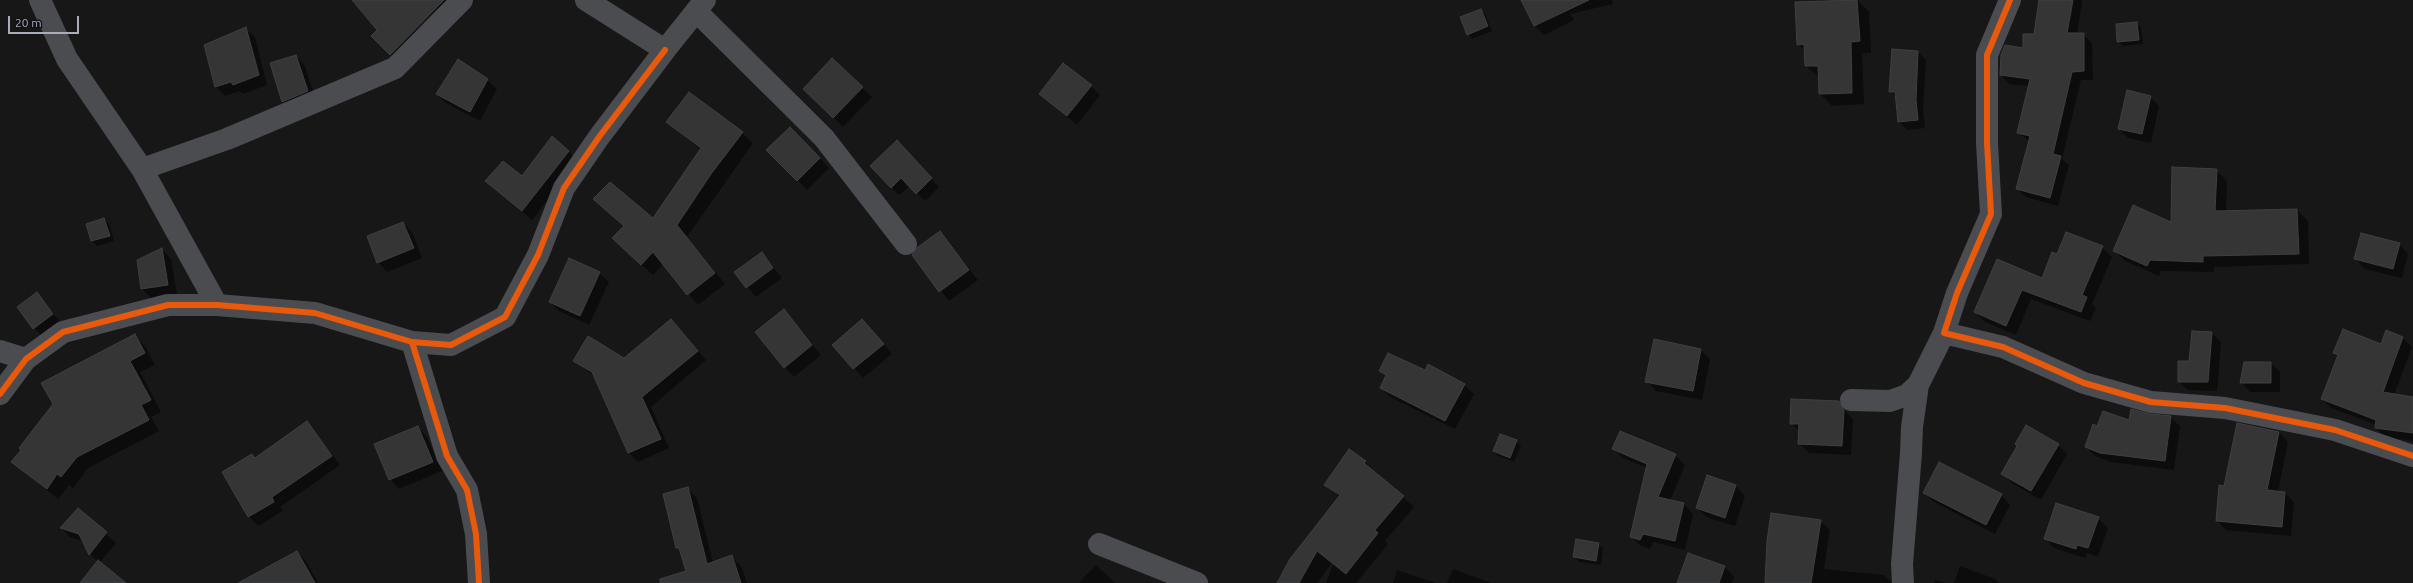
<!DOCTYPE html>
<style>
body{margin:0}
#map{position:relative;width:2413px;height:583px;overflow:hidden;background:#171717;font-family:Ubuntu,sans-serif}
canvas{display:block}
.scale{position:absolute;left:8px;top:16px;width:71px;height:18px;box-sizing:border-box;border:2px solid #a8adb8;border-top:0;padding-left:5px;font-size:12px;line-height:14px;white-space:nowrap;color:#a8adb8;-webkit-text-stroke:3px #111113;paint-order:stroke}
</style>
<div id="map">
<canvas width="2413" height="583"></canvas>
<div class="scale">20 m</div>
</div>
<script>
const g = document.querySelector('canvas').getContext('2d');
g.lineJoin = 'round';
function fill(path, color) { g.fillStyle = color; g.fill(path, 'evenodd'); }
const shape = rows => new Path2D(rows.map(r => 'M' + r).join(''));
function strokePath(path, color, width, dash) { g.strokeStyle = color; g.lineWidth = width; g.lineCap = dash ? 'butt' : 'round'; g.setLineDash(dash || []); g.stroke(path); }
fill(shape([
 [354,0,462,0,400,63,372,36,379,30],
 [1522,0,1612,0,1613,4,1570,14,1574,20,1544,35,1534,25],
 [1857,0,1869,12,1871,53,1862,53,1864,104,1832,106,1820,94,1820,78,1806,66,1806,52,1798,44,1796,3],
 [2040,0,2081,0,2082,2,2077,34,2083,34,2092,43,2093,80,2081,80,2062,159,2069,165,2058,206,2026,197,2017,189,2030,142,2019,133,2029,86,2009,84,2001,75,2035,35],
 [1480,10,1485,14,1492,31,1472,39,1468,34],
 [2137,23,2141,28,2143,44,2123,46,2118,41],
 [245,28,255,37,267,85,243,94,240,91,225,96,216,87],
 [1918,52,1926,60,1923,108,1925,128,1907,130,1899,122,1896,97,1890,91],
 [296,56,305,66,316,101,293,111,283,101,271,64],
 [487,80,497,89,480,121,446,103,437,94],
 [1091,86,1100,95,1077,125,1040,94],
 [862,88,872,97,843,127,813,98],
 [2150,97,2159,106,2151,143,2128,138,2119,129],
 [667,122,742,133,753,143,687,237,725,284,698,305,663,264,653,275,628,252,624,227,606,210,653,219,701,150],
 [790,128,829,168,807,190,768,150],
 [905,150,939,187,925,201,910,186,899,195,891,187],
 [568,151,577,161,532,220,487,181,522,177],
 [2216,170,2227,181,2226,212,2297,210,2308,221,2309,264,2214,267,2214,272,2161,271,2159,276,2125,261,2114,250,2172,223],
 [104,219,109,224,114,241,97,246,92,241,87,224],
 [403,223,412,232,422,258,387,272,378,262],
 [940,232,978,280,949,301,913,255],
 [2399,244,2408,254,2402,278,2365,269,2356,259],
 [2102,247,2112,257,2092,304,2096,308,2090,321,2031,299,2016,335,1985,322,1975,312,2043,280,2058,255],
 [162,249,171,259,177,294,151,298,142,289,138,261],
 [761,253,782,278,756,297,736,272],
 [599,273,609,282,589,325,559,311,550,302],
 [37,294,62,324,43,337,34,328],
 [784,311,821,355,794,377,784,367],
 [680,330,706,360,651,407,669,448,638,462,629,453,595,377,574,360,624,359],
 [872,330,892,354,863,378,834,345],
 [2193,332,2212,333,2221,342,2217,391,2188,390,2179,382,2190,362],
 [134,336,146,347,155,365,140,372,161,412,151,417,159,431,88,468,73,488,69,485,58,499,13,462],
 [2403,338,2412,347,2394,395,2413,398,2413,441,2385,437,2376,428,2377,425,2331,408,2322,399,2338,357,2334,353,2382,345],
 [1701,350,1710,359,1702,400,1656,391,1647,381],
 [2271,363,2280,372,2280,392,2250,392,2241,382],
 [1381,371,1464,385,1474,394,1455,429,1390,397,1381,388,1386,377],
 [1838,402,1853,420,1851,455,1809,453,1799,444,1800,432,1791,423],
 [2150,415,2170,417,2180,426,2174,470,2111,462,2095,456,2086,447,2098,427,2130,422],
 [307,423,340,465,280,507,283,511,258,526,249,516,256,459],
 [418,427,427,437,442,471,399,489,390,479],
 [2279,432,2288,442,2278,492,2285,493,2294,502,2291,536,2226,530,2217,521,2225,487],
 [1516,441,1521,446,1514,462,1498,456,1494,451],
 [2058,445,2067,454,2041,500,2012,483,2002,473],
 [1614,449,1675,455,1685,465,1670,501,1684,504,1693,514,1685,550,1653,542,1650,549,1641,546,1631,537,1647,468,1623,458],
 [1365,462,1414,507,1385,541,1388,544,1356,583,1326,583,1335,559,1317,583,1278,583,1340,497,1325,484],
 [1708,476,1736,486,1745,496,1735,526,1706,517,1697,507],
 [688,489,697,498,713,563,732,557,741,566,747,583,692,583,681,552,677,548],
 [1924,493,2001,495,2010,505,1995,534,1934,502],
 [78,509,116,543,99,563,124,583,81,583,98,562,90,554,84,542,70,537,61,528],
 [2098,518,2108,528,2098,557,2087,553,2085,558,2054,548,2045,538],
 [1820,521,1830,530,1824,569,1884,575,1892,583,1766,583],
 [1599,544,1603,549,1601,565,1579,562,1574,557],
 [297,552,306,561,318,583,260,583],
 [1096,565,1115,583,1079,583],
 [1960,566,1995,579,1999,583,1954,583],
 [1725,567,1734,577,1732,583,1678,583],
 [1453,569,1491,583,1447,583],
 [1397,570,1436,583,1393,583],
 [1935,580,1946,583,1934,583]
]), '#0007');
const building = shape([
 [352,0,444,0,390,55,371,36,377,30,352,0],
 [1521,0,1589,0,1534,26,1521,0],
 [1857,0,1860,41,1851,42,1852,93,1819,94,1818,66,1805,66,1804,44,1797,45,1795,2,1857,0],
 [2039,0,2073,0,2067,33,2084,33,2084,71,2072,72,2053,154,2061,156,2050,198,2016,189,2030,136,2017,133,2030,79,2000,75,2001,55,2005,45,2023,48,2023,34,2034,34,2039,0],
 [1481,9,1488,26,1467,35,1460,17,1481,9],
 [2137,22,2139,40,2117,42,2116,24,2137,22],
 [246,27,259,75,233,85,231,82,215,87,204,45,246,27],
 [1892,49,1918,51,1916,100,1918,120,1898,122,1895,92,1889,92,1892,49],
 [296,55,308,91,282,102,270,63,296,55],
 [832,58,863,87,833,118,803,89,832,58],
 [458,59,488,79,470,112,436,94,458,59],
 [1063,63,1092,85,1067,116,1039,94,1063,63],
 [2127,90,2151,96,2142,134,2118,129,2127,90],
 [689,92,743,132,711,174,677,225,715,273,687,295,653,252,641,265,612,238,624,226,593,199,610,182,653,218,701,148,666,122,689,92],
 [790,127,820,158,797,181,766,150,790,127],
 [552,136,569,151,522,211,485,181,503,161,522,176,552,136],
 [897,140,932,178,916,194,901,178,891,188,870,166,897,140],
 [2172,167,2217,169,2215,211,2297,209,2299,254,2203,256,2203,262,2150,260,2147,266,2113,251,2133,205,2171,222,2172,167],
 [104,218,110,236,91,241,86,224,104,218],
 [403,222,414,248,377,263,367,236,403,222],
 [940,231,969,270,939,292,912,255,918,247,940,231],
 [2066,232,2103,246,2082,295,2087,297,2081,312,2022,290,2006,326,1974,312,1997,259,2042,278,2052,252,2057,254,2066,232],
 [2361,233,2400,243,2393,269,2354,259,2361,233],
 [162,248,168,285,141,289,137,260,162,248],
 [762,252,773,268,746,288,734,272,762,252],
 [569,258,600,272,580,316,549,302,569,258],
 [37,292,53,314,33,329,17,307,37,292],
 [784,309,812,345,784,368,755,332,784,309],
 [671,319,698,351,642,397,661,439,628,453,592,372,573,361,588,336,624,358,671,319],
 [862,319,884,344,853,369,832,345,862,319],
 [2343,329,2381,344,2386,330,2403,337,2383,392,2413,397,2413,433,2375,428,2376,420,2321,399,2338,355,2333,353,2343,329],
 [2192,331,2212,332,2208,382,2178,382,2178,361,2189,361,2192,331],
 [135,334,145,353,130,361,151,400,141,405,149,420,77,457,61,477,57,474,47,489,11,462,21,450,19,448,53,404,41,383,135,334],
 [1654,339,1701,349,1693,391,1645,382,1654,339],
 [1388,353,1425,370,1428,364,1465,384,1445,421,1380,388,1386,375,1379,371,1388,353],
 [2244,362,2271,362,2271,383,2240,383,2244,362],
 [1791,399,1839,401,1844,410,1842,446,1798,444,1799,424,1790,424,1791,399],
 [2131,409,2150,414,2171,416,2165,461,2100,453,2085,447,2093,424,2097,426,2103,411,2129,420,2131,409],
 [307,421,332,456,272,497,274,502,248,517,222,472,252,454,255,458,307,421],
 [2237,423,2279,432,2267,490,2285,492,2282,527,2216,521,2219,485,2224,486,2237,423],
 [2026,425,2059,444,2031,491,2001,474,2017,446,2015,444,2026,425],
 [418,426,433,462,389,480,374,444,418,426],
 [1620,431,1676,454,1658,497,1684,503,1675,541,1643,534,1640,540,1630,537,1647,464,1612,449,1620,431],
 [1500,434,1517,440,1510,458,1493,451,1500,434],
 [1349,449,1366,461,1364,463,1404,496,1375,530,1378,533,1346,574,1317,551,1299,583,1277,583,1290,559,1340,495,1324,485,1349,449],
 [1939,462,2002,494,1986,525,1923,493,1939,462],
 [1707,475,1736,485,1725,518,1696,508,1707,475],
 [688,487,707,564,732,555,741,583,660,583,660,579,686,571,679,548,676,548,663,494,688,487],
 [2056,503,2099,517,2088,548,2077,545,2076,549,2044,539,2056,503],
 [78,508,107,532,89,555,79,534,60,528,78,508],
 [1771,513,1821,520,1811,583,1765,583,1767,541,1771,513],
 [1576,539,1599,543,1596,561,1573,557,1576,539],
 [297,551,315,583,238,583,297,551],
 [1688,553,1725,566,1719,583,1677,583,1688,553],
 [98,560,126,583,80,583,98,560]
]);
fill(building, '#353536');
strokePath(building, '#3f4043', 1);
strokePath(shape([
 [40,0,67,59,142,169,217,305],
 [586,0,665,50,705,0],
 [2010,0,1987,55,1987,143,1991,214,1957,293,1944,333,2003,347,2084,383,2151,402,2225,408,2335,430,2413,456],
 [696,11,824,138,906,244],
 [142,169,227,139,395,68,462,0],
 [412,342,451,345,505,317,538,255,564,188,599,137,665,50],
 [0,351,26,359],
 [0,394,26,359,63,332,168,305,217,305,315,313,412,342,447,456,467,490,476,534,479,583],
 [1851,400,1890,401,1907,395,1918,385],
 [1099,544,1197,583],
 [1903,583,1902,564,1911,453,1912,427,1918,385,1944,333]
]), '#4b4c50', 22);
strokePath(shape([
 [2010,0,1987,55,1987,143,1991,214,1957,293,1944,333,2003,347,2084,383,2151,402,2225,408,2335,430,2413,456],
 [412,342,451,345,505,317,538,255,564,188,599,137,665,50],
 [0,394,26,359,63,332,168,305,217,305,315,313,412,342,447,456,467,490,476,534,479,583]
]), '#e8590c', 6);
</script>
